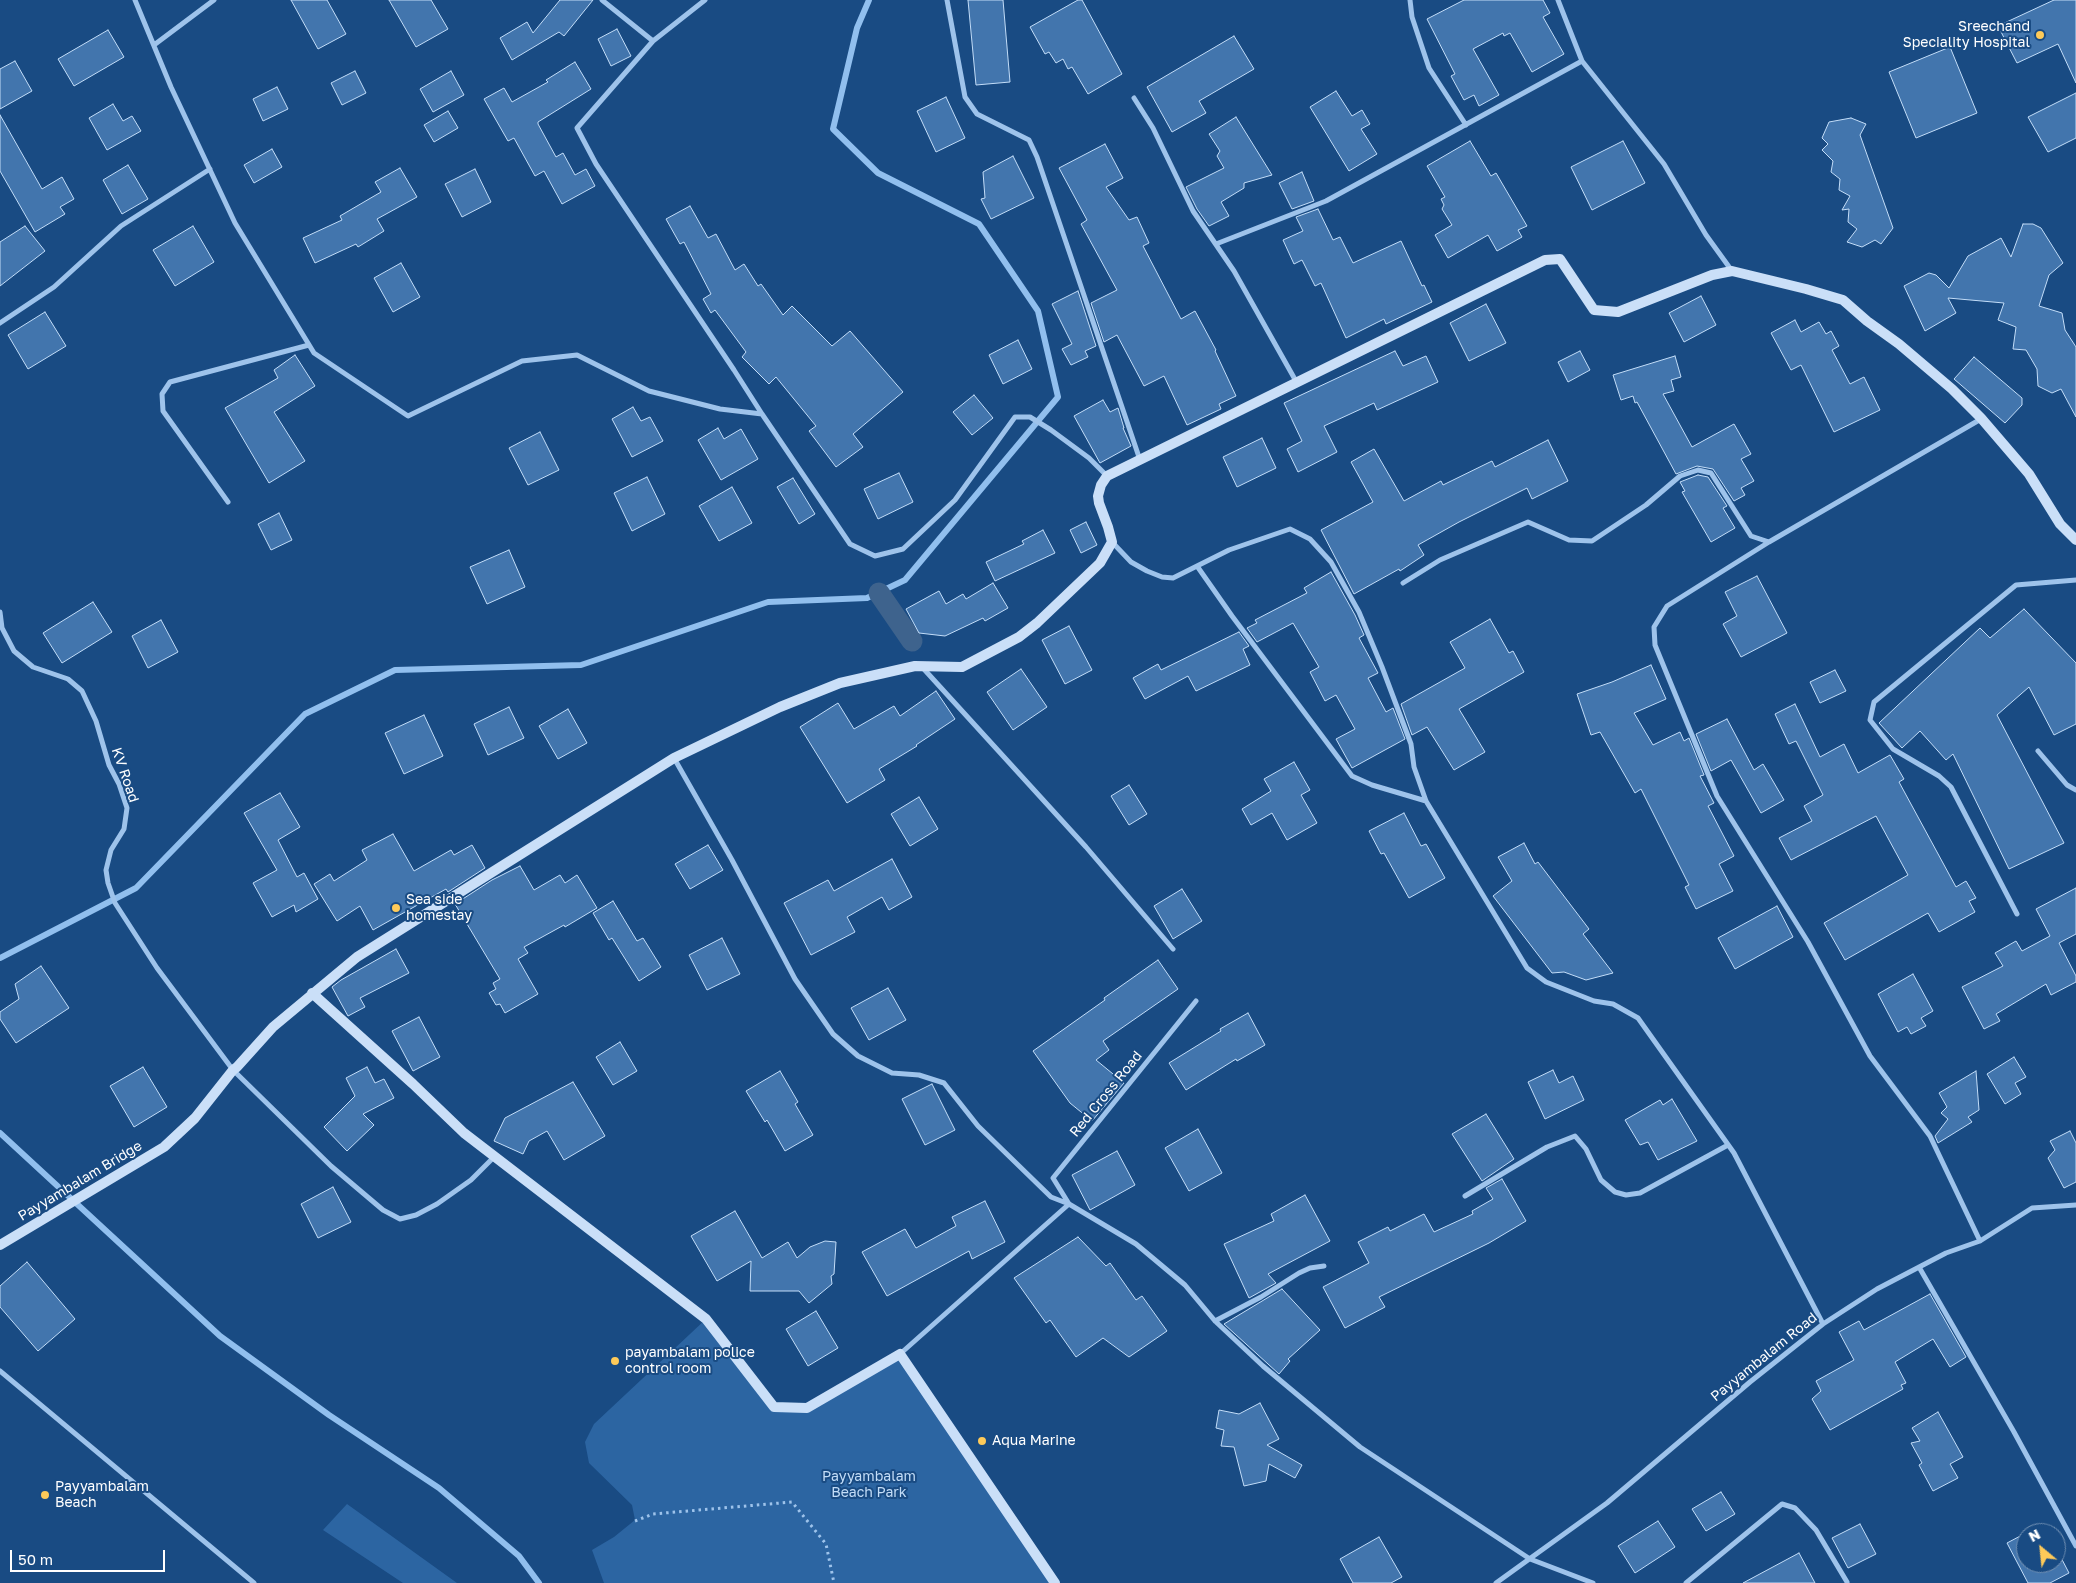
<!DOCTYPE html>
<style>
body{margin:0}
#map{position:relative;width:2076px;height:1583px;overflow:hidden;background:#194b83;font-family:"Golos Text",sans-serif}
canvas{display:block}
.north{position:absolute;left:2016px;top:1523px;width:50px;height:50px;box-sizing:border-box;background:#194b83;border:1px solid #7593b5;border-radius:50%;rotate:332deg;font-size:14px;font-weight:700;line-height:20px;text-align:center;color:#fff}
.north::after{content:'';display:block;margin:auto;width:18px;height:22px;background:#feca59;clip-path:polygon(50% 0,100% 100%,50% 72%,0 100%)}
.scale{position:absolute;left:10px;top:1550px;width:155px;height:22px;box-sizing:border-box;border:2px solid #fff;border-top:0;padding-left:6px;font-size:15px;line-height:18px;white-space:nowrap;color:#fff;-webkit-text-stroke:4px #194b83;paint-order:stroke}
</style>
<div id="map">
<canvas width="2076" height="1583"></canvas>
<div class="north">N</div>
<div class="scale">50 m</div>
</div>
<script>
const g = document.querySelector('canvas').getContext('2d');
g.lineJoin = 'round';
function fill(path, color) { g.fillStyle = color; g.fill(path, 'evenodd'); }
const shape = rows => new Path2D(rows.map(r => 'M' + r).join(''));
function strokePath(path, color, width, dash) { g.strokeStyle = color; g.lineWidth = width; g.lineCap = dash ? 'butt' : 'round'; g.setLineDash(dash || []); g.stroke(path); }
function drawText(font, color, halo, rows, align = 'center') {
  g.font = font + ' "Golos Text",sans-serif'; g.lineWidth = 4; g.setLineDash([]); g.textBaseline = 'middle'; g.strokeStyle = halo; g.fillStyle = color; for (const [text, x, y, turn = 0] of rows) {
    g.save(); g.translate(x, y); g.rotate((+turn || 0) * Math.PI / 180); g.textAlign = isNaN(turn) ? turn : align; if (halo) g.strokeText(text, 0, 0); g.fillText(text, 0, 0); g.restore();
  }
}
fill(shape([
 [706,1319,775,1407,807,1408,900,1354,1055,1583,604,1583,592,1550,614,1537,635,1520,632,1505,589,1463,585,1442,594,1424],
 [347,1504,457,1583,403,1583,323,1530]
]), '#2c65a2');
strokePath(shape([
 [0,958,136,888,305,714,395,670,581,665,768,602,867,598,905,580,1058,397,1038,311,979,224,878,173,833,129,857,28,869,0],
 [0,1133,220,1336,329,1415,439,1488,519,1556,539,1583]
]), '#91bfee', 6);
strokePath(shape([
 [879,593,912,641]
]), '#3e638d', 21);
const building = shape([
 [291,0,327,0,346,34,318,49,291,0],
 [389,0,431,0,448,29,416,47,389,0],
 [560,0,593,0,564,36,559,32,512,60,500,38,527,22,533,33,560,0],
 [968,0,1003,0,1010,82,976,85,968,0],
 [1078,0,1082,0,1122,74,1088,94,1072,67,1068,69,1063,59,1056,63,1049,52,1045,54,1030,27,1078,0],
 [1464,0,1543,0,1550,13,1543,17,1564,54,1532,72,1510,33,1504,36,1503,33,1473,49,1499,95,1479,106,1474,95,1464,100,1451,76,1455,74,1427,19,1464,0],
 [2054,0,2076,0,2076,83,2058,44,2017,63,1998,26,2054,0],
 [617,29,631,56,611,66,598,39,617,29],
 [108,30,124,57,74,86,58,59,108,30],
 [1234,36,1254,69,1199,101,1206,113,1172,132,1147,87,1234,36],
 [1950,47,1977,113,1916,138,1889,72,1950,47],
 [15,61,32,91,0,109,0,69,15,61],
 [575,62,591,89,538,122,538,124,556,157,563,153,575,175,586,169,595,186,562,204,544,171,535,176,514,138,508,141,484,99,504,88,512,102,548,82,546,80,575,62],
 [355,71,366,93,342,105,331,83,355,71],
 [451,71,464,95,433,112,420,89,451,71],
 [277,87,288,109,263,121,253,99,277,87],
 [1336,91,1352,116,1362,110,1370,124,1361,129,1377,154,1349,171,1310,107,1336,91],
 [2076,93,2076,138,2048,152,2028,117,2076,93],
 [946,97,965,138,936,152,917,111,946,97],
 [113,104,123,121,132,116,141,131,107,150,89,118,113,104],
 [448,111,458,128,434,142,424,125,448,111],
 [0,115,42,189,62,177,74,199,60,207,65,214,35,232,0,171,0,115],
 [1236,117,1272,175,1244,183,1244,188,1221,202,1229,216,1209,226,1197,209,1186,187,1224,168,1217,156,1220,151,1209,134,1236,117],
 [1851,118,1866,124,1860,135,1893,228,1881,244,1875,240,1862,247,1847,242,1857,229,1848,222,1849,209,1842,210,1850,196,1839,190,1840,179,1831,172,1833,161,1822,150,1828,144,1822,138,1829,122,1851,118],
 [1470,141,1491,176,1496,173,1527,226,1518,230,1522,237,1497,251,1488,235,1448,258,1435,235,1452,225,1442,209,1444,205,1441,199,1445,197,1427,166,1470,141],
 [1623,141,1645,183,1592,210,1571,167,1623,141],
 [1105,144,1123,178,1106,187,1129,220,1137,217,1149,243,1143,246,1181,319,1195,311,1216,350,1215,351,1236,396,1219,404,1221,409,1187,425,1164,376,1144,386,1117,335,1104,342,1091,303,1117,290,1081,224,1087,220,1059,168,1105,144],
 [272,149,282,167,254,183,244,165,272,149],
 [1013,156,1034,198,991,219,981,199,985,198,983,172,1013,156],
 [128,165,148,199,122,214,103,180,128,165],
 [400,168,417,197,377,219,384,231,358,247,356,244,315,263,303,238,342,220,340,216,381,192,375,182,400,168],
 [475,169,491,202,462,217,445,184,475,169],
 [1302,172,1314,201,1292,209,1279,183,1302,172],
 [690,206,708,238,716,234,735,270,744,264,758,286,761,284,783,315,792,306,832,346,850,331,903,392,853,434,863,447,836,467,809,431,816,426,776,377,769,384,742,357,746,352,715,310,711,313,703,299,711,294,684,242,680,244,666,219,690,206],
 [1318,209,1333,240,1340,237,1353,263,1401,241,1422,286,1424,285,1432,302,1386,324,1384,319,1346,338,1321,283,1315,286,1302,260,1294,264,1283,240,1303,231,1296,217,1318,209],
 [2023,224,2033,224,2041,228,2063,263,2049,275,2039,306,2062,313,2065,330,2076,347,2076,417,2061,389,2052,393,2038,386,2037,369,2026,350,2013,349,2016,327,1998,320,2004,303,1948,298,1956,313,1925,331,1904,286,1929,273,1936,275,1949,288,1968,256,2001,238,2011,257,2023,224],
 [25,226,45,251,0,286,0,242,25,226],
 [193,226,214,262,175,286,153,250,193,226],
 [401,263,420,297,393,312,374,278,401,263],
 [1078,291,1096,346,1085,351,1088,357,1071,365,1062,349,1072,344,1052,304,1078,291],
 [1701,296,1716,325,1684,342,1669,313,1701,296],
 [1486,304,1506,343,1469,361,1450,323,1486,304],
 [45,312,66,346,28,369,8,335,45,312],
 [1795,320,1801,332,1819,322,1826,334,1831,331,1839,346,1832,350,1850,384,1864,377,1880,410,1834,432,1801,365,1791,370,1771,333,1795,320],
 [1018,340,1032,369,1003,384,989,355,1018,340],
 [1395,351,1403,366,1426,356,1438,382,1377,410,1374,403,1324,426,1337,452,1298,472,1287,449,1302,441,1284,403,1395,351],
 [1580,351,1590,370,1568,382,1558,362,1580,351],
 [295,355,315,386,274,412,305,461,269,483,225,408,278,378,274,370,295,355],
 [1675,356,1681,377,1671,380,1674,391,1663,394,1692,447,1734,424,1751,454,1741,459,1754,481,1741,488,1745,495,1734,501,1713,469,1697,466,1676,474,1637,402,1635,403,1633,396,1621,400,1613,375,1675,356],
 [1974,357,2022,398,2022,405,2005,423,1954,379,1974,357],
 [974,395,993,418,972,435,953,412,974,395],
 [1103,400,1110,412,1118,408,1124,428,1123,428,1131,446,1100,463,1074,416,1103,400],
 [633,407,641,421,650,417,663,441,632,457,612,419,633,407],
 [718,428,724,439,741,429,758,459,721,480,698,440,718,428],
 [540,432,559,470,528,485,509,448,540,432],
 [1262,438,1276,468,1237,487,1223,457,1262,438],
 [1548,440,1568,481,1532,499,1527,488,1459,522,1418,545,1424,555,1400,571,1399,569,1354,594,1321,530,1373,502,1351,462,1374,449,1404,501,1441,481,1443,485,1492,461,1495,467,1548,440],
 [899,473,913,502,878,519,864,489,899,473],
 [1698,475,1708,477,1727,506,1723,508,1735,528,1711,542,1682,492,1685,491,1680,482,1698,475],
 [647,477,665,514,632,531,614,493,647,477],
 [793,478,815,514,799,524,777,487,793,478],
 [732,487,752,523,719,541,699,506,732,487],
 [279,513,292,540,271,550,258,524,279,513],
 [1086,522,1097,545,1081,553,1070,530,1086,522],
 [1043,530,1055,553,995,581,986,562,1024,544,1022,541,1043,530],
 [509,550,525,587,487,604,470,567,509,550],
 [1331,572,1355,615,1364,635,1359,638,1378,673,1368,678,1386,712,1393,708,1405,739,1352,768,1336,739,1355,729,1336,695,1325,701,1310,672,1319,667,1293,623,1257,642,1247,628,1257,623,1255,620,1307,593,1304,588,1331,572],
 [1757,576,1787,633,1741,657,1723,624,1737,616,1725,592,1757,576],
 [993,583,1008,608,985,621,983,618,945,636,919,633,906,609,939,591,946,604,963,594,966,599,993,583],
 [93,602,112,632,62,663,43,633,93,602],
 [2024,609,2076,663,2076,724,2054,735,2029,687,1997,715,2064,843,2009,869,1953,754,1946,760,1920,731,1902,748,1879,723,1980,628,1990,638,2024,609],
 [1490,619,1509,653,1513,651,1524,672,1459,709,1485,752,1454,770,1427,727,1412,735,1401,704,1465,668,1450,642,1490,619],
 [161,620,178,652,148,668,132,636,161,620],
 [1069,626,1092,670,1065,684,1042,640,1069,626],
 [1239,632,1249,646,1243,649,1250,665,1196,691,1188,676,1145,699,1133,678,1158,664,1161,670,1239,632],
 [1651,665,1666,699,1634,713,1653,745,1680,732,1684,741,1689,738,1704,775,1700,776,1714,803,1708,806,1734,856,1719,864,1733,891,1696,909,1685,887,1689,885,1641,789,1635,793,1600,732,1591,735,1577,694,1612,682,1651,665],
 [1021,669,1047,707,1013,730,987,692,1021,669],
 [1835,670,1846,691,1820,703,1810,682,1835,670],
 [936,691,955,719,916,745,917,746,879,769,885,780,847,803,800,727,838,703,854,729,894,706,900,716,936,691],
 [1795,704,1820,757,1844,744,1858,773,1890,755,1904,779,1899,782,1956,887,1966,881,1976,898,1969,901,1975,912,1939,932,1928,913,1845,960,1824,923,1908,875,1876,816,1791,860,1779,838,1812,821,1804,806,1823,795,1796,741,1789,744,1775,714,1795,704],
 [509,707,524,738,488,755,474,724,509,707],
 [568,709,587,743,558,759,539,726,568,709],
 [424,715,443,756,404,774,385,733,424,715],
 [1727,719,1754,770,1763,764,1784,800,1761,813,1731,760,1711,771,1696,734,1727,719],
 [1294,762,1310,790,1301,795,1317,823,1287,840,1272,813,1251,825,1242,809,1271,791,1264,779,1294,762],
 [1129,785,1147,814,1129,825,1111,796,1129,785],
 [280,793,300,827,278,840,297,877,304,873,318,899,296,912,294,905,272,917,253,883,277,870,244,813,280,793],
 [919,797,938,829,910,846,891,814,919,797],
 [1404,813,1421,846,1426,844,1445,878,1409,898,1384,853,1381,854,1369,831,1404,813],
 [393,834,414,871,451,850,454,855,472,845,485,868,448,892,446,889,373,930,360,906,337,921,314,884,330,874,334,881,367,860,362,850,393,834],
 [1524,843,1535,864,1538,862,1589,929,1583,934,1613,973,1586,980,1564,972,1552,973,1493,896,1512,881,1498,857,1524,843],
 [708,845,723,870,690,889,675,864,708,845],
 [892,859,912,897,889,910,882,897,847,917,855,932,811,955,784,903,828,880,834,891,892,859],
 [520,866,534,890,560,875,565,883,577,875,597,908,565,927,564,925,524,947,528,953,518,959,538,994,505,1013,500,1004,496,1005,489,993,496,989,493,983,500,979,455,904,492,880,520,866],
 [2076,888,2076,934,2059,943,2076,976,2076,982,2051,995,2046,984,1996,1014,2000,1021,1984,1029,1962,987,2003,966,1995,953,2016,941,2022,951,2050,936,2036,909,2076,888],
 [1182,889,1202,921,1173,939,1154,906,1182,889],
 [613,901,637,941,643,938,661,967,639,981,612,938,609,940,593,913,613,901],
 [1777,906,1793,937,1735,969,1718,938,1777,906],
 [722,938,740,974,707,990,689,955,722,938],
 [396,949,409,973,360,998,365,1007,348,1016,332,987,341,980,396,949],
 [1158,960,1178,989,1103,1041,1109,1050,1096,1060,1124,1083,1092,1121,1070,1103,1033,1051,1105,1000,1104,998,1158,960],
 [41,966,69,1008,16,1043,0,1019,0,1012,19,999,15,984,41,966],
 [1913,974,1933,1011,1921,1018,1926,1026,1911,1034,1907,1027,1898,1032,1878,994,1913,974],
 [888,988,906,1020,869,1040,851,1008,888,988],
 [1248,1013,1265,1045,1237,1061,1236,1059,1186,1090,1169,1063,1221,1031,1220,1029,1248,1013],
 [419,1017,440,1057,413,1071,392,1031,419,1017],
 [620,1042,637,1071,613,1085,596,1057,620,1042],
 [2014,1057,2026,1077,2015,1083,2021,1094,2005,1104,1987,1074,2014,1057],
 [143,1067,167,1107,134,1127,110,1086,143,1067],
 [367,1067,375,1083,384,1079,394,1098,363,1114,374,1125,347,1151,324,1127,355,1096,346,1078,367,1067],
 [1553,1070,1559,1083,1573,1076,1584,1100,1545,1119,1528,1082,1553,1070],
 [780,1071,798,1102,795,1104,813,1135,785,1151,767,1120,765,1122,746,1091,780,1071],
 [1976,1071,1979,1110,1968,1117,1972,1122,1938,1143,1935,1136,1948,1119,1941,1113,1947,1107,1939,1093,1976,1071],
 [573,1082,605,1136,564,1160,547,1131,529,1141,523,1154,494,1141,505,1118,573,1082],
 [932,1084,955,1130,925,1145,902,1099,932,1084],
 [1672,1099,1697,1141,1658,1160,1648,1142,1640,1145,1625,1120,1660,1100,1663,1105,1672,1099],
 [1486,1114,1514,1159,1482,1181,1452,1134,1486,1114],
 [1198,1129,1222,1173,1189,1191,1165,1148,1198,1129],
 [2070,1131,2076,1143,2076,1182,2064,1188,2048,1158,2055,1150,2050,1141,2070,1131],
 [1117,1151,1135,1185,1090,1210,1072,1175,1117,1151],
 [1502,1179,1526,1221,1489,1243,1379,1297,1385,1307,1345,1328,1323,1287,1369,1263,1358,1242,1388,1227,1390,1231,1424,1214,1434,1232,1473,1214,1472,1211,1493,1199,1486,1188,1502,1179],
 [333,1187,351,1222,318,1238,301,1204,333,1187],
 [1305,1195,1330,1241,1268,1274,1276,1283,1249,1298,1224,1244,1274,1221,1271,1214,1305,1195],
 [985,1201,1005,1242,972,1259,969,1251,887,1296,862,1252,905,1229,916,1248,956,1226,952,1217,985,1201],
 [735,1211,762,1258,788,1242,797,1258,810,1247,825,1241,836,1242,834,1274,831,1276,832,1284,809,1303,799,1291,750,1291,751,1261,717,1281,691,1236,735,1211],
 [1078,1237,1106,1266,1110,1263,1136,1300,1142,1296,1167,1331,1129,1357,1103,1338,1076,1357,1050,1320,1046,1323,1014,1278,1078,1237],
 [27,1262,75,1319,38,1351,0,1307,0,1286,27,1262],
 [1282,1289,1320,1330,1288,1359,1290,1361,1279,1374,1224,1324,1282,1289],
 [1930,1294,1966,1357,1950,1367,1933,1339,1895,1362,1906,1383,1901,1385,1903,1389,1830,1430,1812,1399,1821,1391,1816,1381,1854,1360,1839,1332,1859,1321,1864,1330,1930,1294],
 [816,1311,838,1348,808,1366,786,1329,816,1311],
 [1260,1403,1279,1439,1267,1445,1302,1465,1295,1478,1269,1464,1266,1481,1244,1486,1234,1447,1221,1446,1224,1430,1216,1428,1219,1410,1239,1414,1260,1403],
 [1938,1412,1963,1457,1950,1464,1958,1478,1933,1491,1919,1465,1922,1463,1911,1443,1920,1441,1912,1428,1938,1412],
 [1721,1492,1735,1514,1706,1531,1692,1509,1721,1492],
 [1658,1521,1675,1547,1635,1573,1618,1546,1658,1521],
 [1860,1524,1876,1554,1848,1568,1832,1538,1860,1524],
 [2026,1533,2026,1563,2056,1563,2056,1548,2069,1573,2050,1583,2028,1583,2007,1543,2026,1533],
 [1379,1537,1402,1577,1391,1583,1353,1583,1340,1559,1379,1537],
 [1799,1553,1815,1583,1743,1583,1799,1553]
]);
fill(building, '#4275ad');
strokePath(building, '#c3ddf8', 1);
strokePath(shape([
 [635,1521,653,1514,792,1502,826,1544,834,1583]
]), '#9ec3eb', 3, [2.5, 4]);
strokePath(shape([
 [135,0,171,87,235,223,314,353,408,416,522,361,577,355,649,391,720,409,762,414,850,544,875,556,903,549,955,500,1015,417,1030,417,1051,430,1089,458,1107,476],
 [602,0,653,41],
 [705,0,653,41,577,128,596,164,734,370,762,414],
 [947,0,965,97,977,114,1029,140,1037,157,1140,460],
 [1410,0,1412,17,1429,68,1466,125],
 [1558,0,1582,61,1664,164,1706,235,1732,271],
 [154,45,214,0],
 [1134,98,1153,128,1193,211,1234,271,1297,383],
 [1216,244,1326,201,1582,61],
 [0,323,54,287,121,226,210,169],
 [228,502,163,411,162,394,170,382,309,345],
 [1112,542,1131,562,1147,571,1162,577,1173,578,1229,550,1290,529,1310,539,1331,562,1359,612,1382,667,1411,744,1414,767,1426,801,1527,968,1546,982,1594,1001,1613,1004,1638,1018,1734,1153,1823,1324],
 [1197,566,1232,616,1352,776,1372,785,1426,801],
 [1403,583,1440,560,1528,522,1569,540,1592,541,1646,505,1680,476,1698,470,1711,473,1751,536,1769,542],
 [0,612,2,628,14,651,33,667,68,679,82,691,96,721,109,765,119,784,127,808,124,829,111,850,106,870,108,883,115,903,157,968,233,1070,331,1166,383,1210,400,1219,416,1215,437,1204,471,1180,494,1157],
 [922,667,1086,847,1173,949],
 [2038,751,2067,785,2076,790],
 [674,758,732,860,795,979,833,1034,858,1056,892,1073,919,1075,944,1083,978,1126,1051,1197,1069,1204,1136,1244,1185,1285,1215,1321,1263,1366,1360,1447,1530,1559,1593,1583],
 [2017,914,1951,787,1939,776,1893,749,1870,720,1874,702,2016,585,2076,580],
 [1465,1196,1547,1147,1575,1136,1586,1149,1601,1180,1615,1192,1626,1195,1640,1193,1728,1145],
 [1980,1241,1930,1136,1870,1056,1808,942,1717,796,1655,645,1654,627,1667,606,1769,542,1981,419],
 [1919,1267,2014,1432,2076,1546],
 [1215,1321,1261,1297,1299,1273,1310,1268,1324,1266],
 [900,1354,1069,1204,1053,1178,1196,1001],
 [0,1371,254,1583],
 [1496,1583,1607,1503,1750,1382,1823,1324,1877,1289,1946,1253,1980,1241,2032,1208,2076,1205],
 [1686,1583,1782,1504,1795,1508,1816,1530,1847,1582]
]), '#9ec3eb', 5);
strokePath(shape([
 [312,993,413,1084,464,1133,706,1319,774,1407,807,1408,900,1354,1055,1583],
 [0,1245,164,1147,195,1118,233,1070,237,1067,273,1027,357,957,674,758,780,707,840,683,915,666,962,667,1019,637,1037,623,1100,563,1112,542,1108,527,1099,503,1098,496,1101,485,1107,476,1545,260,1560,259,1594,310,1618,312,1712,275,1732,271,1806,289,1843,300,1867,321,1899,344,1952,389,1981,418,2029,474,2060,524,2076,540]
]), '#cadff8', 10);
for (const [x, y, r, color] of [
 [2040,35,5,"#feca59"],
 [396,908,5,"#feca59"],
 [615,1361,5,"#feca59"],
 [982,1441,5,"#feca59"],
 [45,1495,5,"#feca59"]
]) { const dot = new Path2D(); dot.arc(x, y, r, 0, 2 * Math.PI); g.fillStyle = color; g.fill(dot); strokePath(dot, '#194b83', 2); }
drawText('14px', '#fff', '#194b83', [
 ["Sreechand",2030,27,"right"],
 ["Speciality Hospital",2030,43,"right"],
 ["Sea side",406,900],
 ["homestay",406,916],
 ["payambalam police",625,1353],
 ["control room",625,1369],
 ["Aqua Marine",992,1441],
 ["Payyambalam",55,1487],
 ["Beach",55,1503]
], 'left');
drawText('14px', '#fff', '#194b83', [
 ["KV Road",125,775,71],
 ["Red Cross Road",1106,1094,-51],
 ["Payyambalam Bridge",80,1181,-31],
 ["Payyambalam Road",1764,1357,-39]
]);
drawText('14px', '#c3ddf8', '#194b83', [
 ["Payyambalam",869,1477],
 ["Beach Park",869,1493]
]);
</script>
